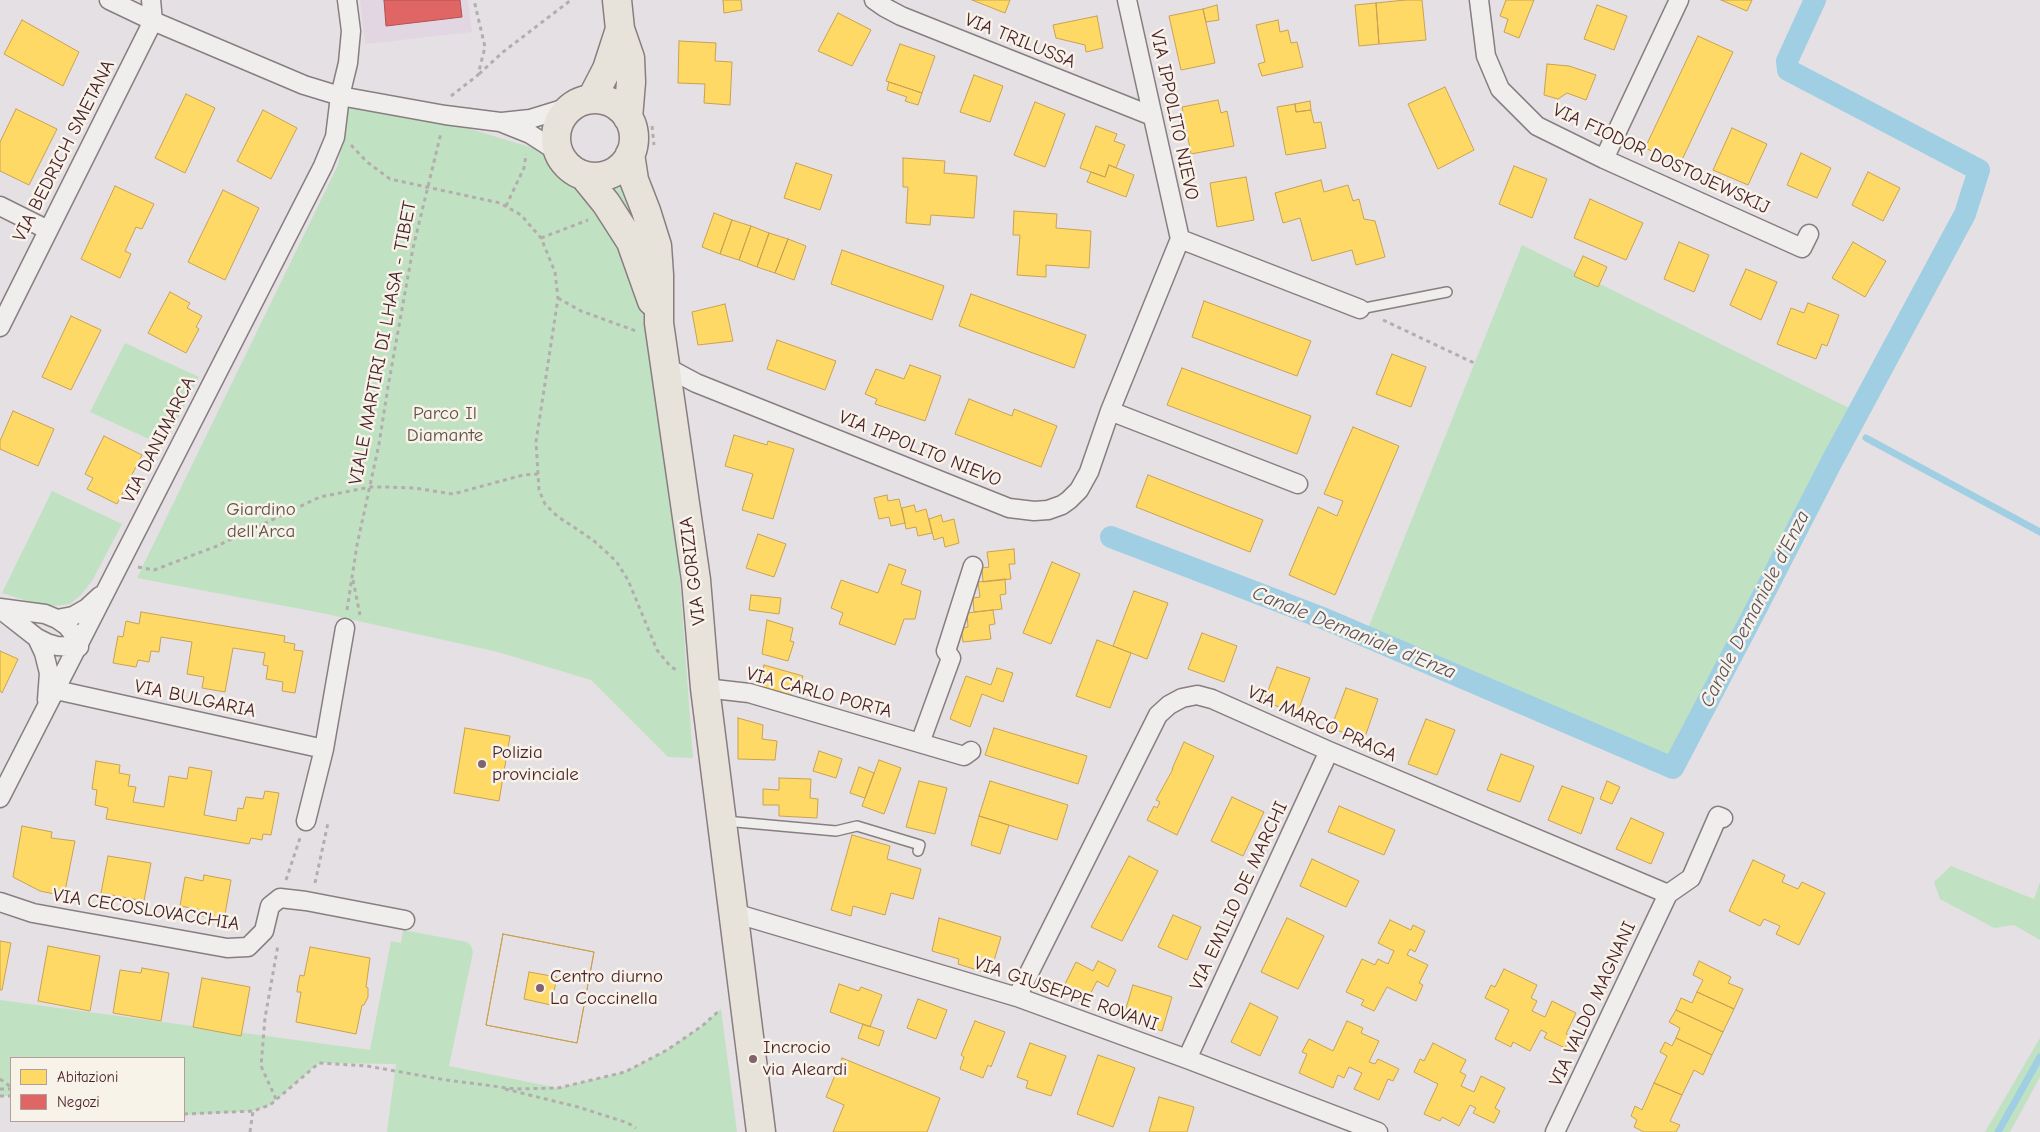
<!DOCTYPE html>
<style>
body{margin:0}
#map{position:relative;width:2040px;height:1132px;overflow:hidden;background:#e5e0e3;font-family:"Comic Neue",sans-serif}
canvas{display:block}
.legend{position:absolute;left:10px;top:1057px;width:175px;height:65px;box-sizing:border-box;background:#f7f3e8;border:1px solid #b29e9c;margin:0;padding:6px 9px;list-style:none;font-size:15px;color:#4a1f2b}
.legend li{display:flex;align-items:center;gap:10px;height:25px}
.legend b{width:25px;border:1px solid #b29e9c}
</style>
<div id="map">
<canvas width="2040" height="1132"></canvas>
<ul class="legend">
<li><b style="height:14px;background:#ffd966"></b>Abitazioni</li>
<li><b style="height:14px;background:#e06666"></b>Negozi</li>
</ul>
</div>
<script>
const g = document.querySelector('canvas').getContext('2d');
g.lineJoin = 'round';
function fill(path, color) { g.fillStyle = color; g.fill(path, 'evenodd'); }
const shape = rows => new Path2D(rows.map(r => 'M' + r).join(''));
function strokePath(path, color, width, dash) { g.strokeStyle = color; g.lineWidth = width; g.lineCap = dash ? 'butt' : 'round'; g.setLineDash(dash || []); g.stroke(path); }
function drawText(font, color, halo, rows, align = 'center') {
  g.font = font + ' "Comic Neue",sans-serif'; g.lineWidth = 5; g.setLineDash([]); g.textBaseline = 'middle'; g.strokeStyle = halo; g.fillStyle = color; for (const [text, x, y, turn = 0] of rows) {
    g.save(); g.translate(x, y); g.rotate((+turn || 0) * Math.PI / 180); g.textAlign = isNaN(turn) ? turn : align; if (halo) g.strokeText(text, 0, 0); g.fillText(text, 0, 0); g.restore();
  }
}
fill(shape([
 [360,0,468,0,472,32,365,44]
]), '#e1d6e2');
fill(shape([
 [348,105,437,119,623,175,679,568,693,758,668,757,591,680,498,652,322,613,137,578,338,165],
 [1522,245,1849,408,1862,388,1870,408,1845,459,1830,464,1754,613,1673,768,1365,636],
 [125,343,199,377,164,446,90,412],
 [52,491,122,524,92,581,81,595,70,604,46,607,2,593],
 [1951,866,2034,899,2040,882,2040,940,2014,925,1994,928,1940,899,1934,882],
 [403,930,467,942,471,946,473,952,449,1066,558,1088,625,1072,667,1050,702,1026,721,1009,737,1132,387,1132,396,1064,319,1063,270,1105,253,1111,186,1115,184,1114,184,1058,11,1058,11,1096,0,1096,0,1000,370,1050,391,941,401,943],
 [2040,1038,2040,1077,2010,1132,1985,1132]
]), '#c1e1c3');
const homes = shape([
 [723,0,741,0,742,10,724,13,723,0],
 [972,0,1010,0,1005,13,972,0],
 [1405,0,1422,0,1426,40,1379,44,1376,3,1405,0],
 [1506,0,1534,0,1519,38,1504,32,1508,19,1500,16,1506,0],
 [1721,0,1752,0,1747,11,1721,0],
 [1376,3,1379,44,1359,46,1355,5,1376,3],
 [1217,5,1219,20,1206,22,1203,9,1217,5],
 [1597,5,1627,16,1614,50,1584,39,1597,5],
 [1203,9,1215,63,1181,70,1169,16,1203,9],
 [838,13,871,30,852,66,818,51,838,13],
 [1097,16,1103,48,1086,52,1085,45,1056,38,1053,25,1097,16],
 [22,20,79,52,63,86,4,54,22,20],
 [1278,20,1280,32,1288,30,1291,43,1297,42,1303,67,1262,76,1258,64,1265,62,1256,25,1278,20],
 [1698,36,1733,52,1680,164,1645,148,1698,36],
 [679,41,716,43,715,61,732,62,730,105,704,103,705,84,678,83,679,41],
 [900,44,935,56,922,93,886,81,900,44],
 [1547,64,1569,66,1596,75,1586,100,1567,93,1558,99,1544,95,1547,64],
 [974,75,1003,86,990,122,960,112,974,75],
 [889,82,922,93,918,105,905,101,907,97,887,90,889,82],
 [1445,87,1474,150,1438,169,1408,104,1445,87],
 [186,94,215,108,185,173,155,158,186,94],
 [1218,100,1221,113,1227,111,1234,146,1191,154,1182,107,1218,100],
 [1310,101,1311,110,1296,112,1295,104,1310,101],
 [1035,102,1065,114,1045,167,1014,155,1035,102],
 [1295,104,1296,112,1311,110,1314,123,1321,122,1326,148,1286,155,1277,107,1295,104],
 [16,109,57,129,29,185,0,171,0,142,16,109],
 [263,110,297,128,271,179,237,161,263,110],
 [1096,126,1117,134,1114,141,1125,145,1116,168,1109,165,1105,177,1080,168,1096,126],
 [1732,128,1767,144,1748,185,1713,170,1732,128],
 [1801,153,1831,168,1817,198,1787,185,1801,153],
 [903,158,945,161,944,173,977,176,974,218,931,215,930,225,906,223,908,187,903,187,903,158],
 [796,163,832,175,820,210,784,198,796,163],
 [1109,165,1134,175,1126,197,1087,182,1091,172,1105,177,1109,165],
 [1514,166,1547,179,1532,218,1499,204,1514,166],
 [1868,172,1900,188,1883,221,1852,205,1868,172],
 [1246,177,1254,220,1217,227,1210,183,1246,177],
 [1321,180,1324,192,1348,185,1353,201,1359,199,1364,219,1375,221,1385,257,1356,265,1352,250,1312,261,1300,218,1283,223,1275,193,1321,180],
 [115,186,154,204,142,229,136,227,125,251,131,254,120,278,81,259,115,186],
 [223,190,259,208,225,280,188,262,223,190],
 [1590,199,1643,223,1626,260,1574,238,1590,199],
 [1014,211,1057,214,1056,228,1091,231,1089,268,1046,265,1046,277,1017,275,1020,235,1013,235,1014,211],
 [714,213,732,220,720,254,702,247,714,213],
 [732,220,751,226,739,260,720,254,732,220],
 [751,226,769,233,757,267,739,260,751,226],
 [769,233,788,239,775,273,757,267,769,233],
 [788,239,806,246,794,280,775,273,788,239],
 [1679,242,1709,255,1694,292,1664,279,1679,242],
 [1853,242,1886,261,1865,297,1832,278,1853,242],
 [842,250,944,286,932,320,831,284,842,250],
 [1583,256,1607,267,1598,287,1574,276,1583,256],
 [1746,269,1777,282,1761,320,1730,305,1746,269],
 [170,292,190,303,187,308,202,316,196,327,199,329,186,353,148,333,170,292],
 [971,294,1086,335,1074,368,959,326,971,294],
 [1204,301,1311,341,1297,376,1192,337,1204,301],
 [1808,303,1839,315,1827,346,1822,344,1816,359,1777,344,1791,308,1804,313,1808,303],
 [725,304,733,341,698,345,692,312,725,304],
 [71,316,101,330,71,390,42,377,71,316],
 [777,340,836,361,825,390,767,369,777,340],
 [1392,354,1426,367,1411,407,1376,394,1392,354],
 [910,365,941,376,925,421,875,404,877,399,865,394,876,369,904,379,910,365],
 [1182,368,1311,416,1297,454,1167,405,1182,368],
 [969,399,1012,416,1014,409,1057,426,1041,467,955,434,969,399],
 [13,411,54,429,38,466,0,449,0,441,13,411],
 [1353,427,1399,446,1335,595,1289,575,1318,507,1337,516,1343,501,1324,494,1353,427],
 [734,435,767,445,768,441,794,449,773,519,742,510,753,474,725,466,734,435],
 [104,436,142,455,117,504,87,489,93,478,85,474,104,436],
 [1148,475,1263,520,1250,552,1136,507,1148,475],
 [887,495,888,501,899,499,905,523,891,526,889,517,879,519,874,498,887,495],
 [914,505,916,512,926,509,932,533,918,536,916,527,906,529,902,508,914,505],
 [941,515,943,522,954,519,959,543,945,547,943,537,934,540,929,519,941,515],
 [758,534,786,544,774,577,746,568,758,534],
 [1014,549,1015,564,1009,564,1011,579,983,582,982,568,989,567,987,552,1014,549],
 [1052,562,1080,574,1051,644,1023,633,1052,562],
 [889,564,906,570,901,584,921,591,915,619,904,619,895,645,839,624,843,613,831,608,841,580,878,593,889,564],
 [1005,579,1006,594,1000,595,1002,609,974,612,973,598,980,597,978,582,1005,579],
 [1134,591,1168,603,1147,659,1113,646,1134,591],
 [751,595,781,598,779,614,749,610,751,595],
 [993,610,995,624,989,625,991,639,963,642,961,628,968,627,967,613,993,610],
 [141,612,285,636,284,642,295,644,294,650,303,651,295,693,282,691,283,682,266,679,268,666,263,665,265,653,233,648,225,692,202,688,204,677,187,674,192,642,161,637,159,652,151,651,149,662,138,660,136,667,113,663,118,636,123,637,126,621,139,624,141,612],
 [767,620,793,628,790,641,794,642,788,661,762,654,767,620],
 [1202,633,1237,646,1224,682,1188,669,1202,633],
 [1097,640,1131,653,1110,708,1076,696,1097,640],
 [0,651,18,659,2,693,0,691,0,651],
 [764,665,803,676,799,689,793,688,789,700,759,691,764,665],
 [1277,667,1310,678,1297,714,1264,701,1277,667],
 [997,668,1013,673,1003,702,982,694,970,727,950,719,966,676,991,685,997,668],
 [1346,688,1378,699,1364,740,1331,728,1346,688],
 [738,718,763,725,762,739,777,741,775,760,738,759,738,718],
 [1426,719,1455,730,1437,775,1408,764,1426,719],
 [465,728,510,736,499,801,454,793,465,728],
 [994,728,1087,756,1078,784,985,755,994,728],
 [1184,742,1214,756,1177,835,1147,820,1154,806,1157,808,1160,802,1156,800,1173,769,1172,769,1184,742],
 [819,751,842,759,836,778,813,771,819,751],
 [1501,754,1534,766,1520,802,1487,790,1501,754],
 [879,760,901,768,884,814,862,806,879,760],
 [96,761,120,765,119,773,130,775,128,786,136,787,133,802,164,807,169,776,187,779,189,767,212,771,204,815,236,821,238,808,243,809,246,797,263,799,265,791,279,793,271,835,263,834,262,840,251,838,249,844,106,819,108,808,95,805,97,790,92,789,96,761],
 [859,767,874,773,865,798,850,793,859,767],
 [779,778,811,779,810,798,818,799,817,818,779,816,779,805,763,805,763,789,779,790,779,778],
 [919,781,947,788,935,834,906,827,919,781],
 [990,781,1068,805,1057,840,979,816,990,781],
 [1607,781,1620,787,1612,804,1600,799,1607,781],
 [1562,786,1594,798,1581,834,1548,820,1562,786],
 [1232,797,1264,812,1243,856,1211,841,1232,797],
 [1339,806,1395,830,1384,855,1328,832,1339,806],
 [979,816,1009,825,1000,854,971,845,979,816],
 [1631,818,1664,833,1651,864,1616,849,1631,818],
 [22,826,52,832,51,838,75,841,64,896,40,891,13,877,22,826],
 [852,835,890,846,887,859,921,869,913,899,891,893,885,915,853,906,851,916,831,910,852,835],
 [108,856,151,863,144,901,101,893,108,856],
 [1129,856,1158,871,1122,941,1091,927,1129,856],
 [1312,859,1359,881,1346,907,1300,886,1312,859],
 [1753,860,1785,875,1782,882,1798,889,1802,882,1825,893,1799,945,1776,934,1780,926,1764,919,1760,926,1729,911,1753,860],
 [204,875,231,880,224,920,196,915,198,909,180,906,185,877,203,881,204,875],
 [1173,915,1201,927,1187,960,1158,947,1173,915],
 [939,918,1001,937,990,974,958,964,959,959,932,951,939,918],
 [1287,918,1324,936,1298,989,1261,972,1287,918],
 [1390,920,1411,930,1413,925,1425,931,1415,952,1410,949,1407,955,1428,965,1419,983,1423,985,1416,1001,1387,987,1374,1011,1361,1005,1364,1000,1346,992,1362,959,1375,965,1378,959,1388,964,1394,951,1378,943,1390,920],
 [503,934,594,952,577,1043,486,1025,503,934],
 [529,972,557,977,551,1005,524,999,529,972],
 [503,934,594,952,577,1043,486,1025,503,934],
 [0,941,11,943,2,990,0,990,0,941],
 [48,946,100,956,90,1011,38,1001,48,946],
 [310,947,370,958,366,987,368,988,368,997,364,1005,362,1005,356,1034,296,1022,301,992,297,992,298,984,300,975,304,976,310,947],
 [1098,961,1116,970,1108,987,1097,981,1085,1004,1061,992,1076,962,1093,971,1098,961],
 [1699,961,1731,977,1728,983,1743,989,1734,1009,1697,992,1703,980,1693,975,1699,961],
 [142,968,169,973,161,1021,113,1013,120,970,141,973,142,968],
 [1504,969,1537,985,1531,998,1537,1001,1532,1011,1545,1017,1552,1001,1576,1013,1566,1034,1571,1036,1565,1048,1544,1038,1547,1033,1541,1030,1530,1051,1513,1042,1511,1047,1495,1039,1509,1010,1485,998,1491,985,1495,987,1504,969],
 [202,978,250,987,241,1036,193,1027,202,978],
 [839,984,859,991,861,987,882,995,870,1027,830,1012,839,984],
 [1133,985,1172,997,1162,1031,1123,1018,1133,985],
 [1697,992,1734,1009,1723,1032,1676,1010,1681,998,1692,1003,1697,992],
 [918,999,947,1010,936,1039,907,1028,918,999],
 [1250,1003,1278,1017,1260,1056,1231,1042,1250,1003],
 [1676,1010,1723,1032,1712,1055,1676,1038,1680,1028,1669,1022,1676,1010],
 [975,1021,1005,1032,991,1067,988,1065,983,1078,960,1069,964,1057,961,1055,975,1021],
 [1347,1021,1363,1028,1361,1033,1379,1041,1369,1062,1375,1064,1378,1059,1399,1069,1393,1081,1388,1079,1379,1100,1354,1089,1362,1073,1349,1067,1344,1078,1338,1075,1333,1088,1299,1073,1307,1054,1302,1052,1309,1039,1333,1051,1347,1021],
 [863,1024,884,1031,879,1046,858,1038,863,1024],
 [1676,1038,1712,1055,1703,1075,1694,1070,1682,1095,1654,1083,1667,1056,1660,1052,1665,1042,1672,1046,1676,1038],
 [1030,1043,1066,1056,1051,1096,1026,1088,1028,1081,1017,1077,1030,1043],
 [1433,1043,1466,1060,1460,1072,1466,1075,1461,1086,1474,1092,1481,1076,1505,1088,1495,1108,1500,1111,1494,1123,1473,1113,1476,1108,1470,1105,1459,1126,1442,1117,1440,1121,1424,1114,1438,1084,1414,1072,1420,1059,1424,1061,1433,1043],
 [1098,1055,1135,1068,1113,1127,1077,1114,1098,1055],
 [842,1058,940,1098,927,1132,833,1132,844,1105,826,1097,842,1058],
 [1654,1083,1682,1095,1670,1121,1680,1125,1676,1132,1644,1132,1634,1127,1637,1120,1631,1116,1635,1106,1642,1110,1654,1083],
 [1159,1097,1194,1107,1187,1132,1149,1132,1159,1097]
]);
fill(homes, '#ffd966');
strokePath(homes, '#c9a154', 1);
const shops = shape([
 [384,0,460,0,462,17,386,26,384,0]
]);
fill(shops, '#e06666');
strokePath(shops, '#b35154', 1);
strokePath(shape([
 [1866,438,2040,532],
 [1998,1132,2040,1057]
]), '#a0cee3', 7);
strokePath(shape([
 [1111,537,1325,619,1673,768,1754,613,1831,463,1965,214,1979,170,1788,70,1787,61,1815,0]
]), '#a0cee3', 22);
const service = shape([
 [1360,309,1447,292],
 [725,821,836,831,857,826,920,845,918,851]
]);
const minor = shape([
 [109,0,153,21,304,85,340,96,445,115,500,122,530,134,558,152],
 [874,0,884,7,901,16,1152,116],
 [1479,0,1486,56,1500,89,1537,126,1604,159,1802,248,1809,234],
 [502,122,530,119,569,107],
 [1604,159,1679,0],
 [0,206,48,230],
 [1180,239,1360,309],
 [0,327,153,21,151,0],
 [666,367,696,383,1009,508,1034,511,1048,510,1062,505,1069,500,1079,490,1089,472,1110,411,1180,239,1127,0],
 [1110,411,1298,484],
 [0,608,45,614,57,619,67,626,75,636,79,647,57,646,47,643,37,638,0,609],
 [57,619,73,616,87,608,100,596],
 [37,638,44,653,49,673,47,700],
 [705,688,749,693,964,756,971,751],
 [56,690,324,749,306,821],
 [920,743,951,658,946,651,973,566],
 [324,749,345,628],
 [0,798,323,166,335,137,340,96,348,63,351,31,347,0],
 [0,902,33,913,227,948,248,947,264,931,270,906,280,898,306,901,405,920],
 [734,913,1017,997,1187,1059,1378,1132],
 [1017,997,1158,715,1169,705,1182,698,1197,695,1212,699,1329,751,1668,894,1691,878,1718,816,1723,818],
 [1187,1059,1329,751],
 [1555,1132,1668,894]
]);
const primary = shape([
 [617,0,620,29,630,58,631,82,628,118],
 [592,98,607,69,620,29],
 '556 138a39 39 0 1 1 78 0a39 39 0 1 1-78 0Z',
 [630,154,634,180,646,211,657,246,659,275,659,323,696,580,705,688,761,1132],
 [584,176,606,203,631,242,652,301]
]);
strokePath(service, '#887e81', 12);
strokePath(minor, '#887e81', 21);
strokePath(primary, '#887e81', 31);
strokePath(shape([
 [479,74,503,52,571,0],
 [451,96,478,75,485,47,474,0],
 [652,126,654,145],
 [351,145,367,162,390,179,500,203,521,215,541,238,555,272,558,298,536,442,539,490,545,504,557,516,593,540,616,561,628,580,657,650,671,667,679,671],
 [506,206,524,168,526,154],
 [541,238,588,220],
 [558,298,581,311,636,331],
 [1383,320,1474,363],
 [138,567,154,570,217,546,320,497,370,487,386,487,414,488,453,494,523,475,538,474],
 [353,580,360,615],
 [347,610,357,545,379,444,388,387,413,248,441,133],
 [286,880,300,838],
 [315,883,328,823],
 [0,1079,11,1087],
 [0,1089,11,1089],
 [505,1089,578,1107,628,1123,636,1128],
 [0,1096,11,1096],
 [276,1099,261,1066,265,1018,278,945],
 [184,1114,253,1111,270,1105,319,1063,367,1066,446,1080,516,1089,558,1088,625,1072,667,1050,702,1026,720,1010],
 [250,1132,253,1111]
]), '#b4adad', 3, [4, 4]);
strokePath(service, '#f0eeec', 9);
strokePath(minor, '#f0eeec', 18);
strokePath(primary, '#e8e3da', 28);
for (const [x, y, r, color] of [
 [482,764,5,"#80636b"],
 [540,988,5,"#80636b"],
 [753,1059,5,"#80636b"]
]) { const dot = new Path2D(); dot.arc(x, y, r, 0, 2 * Math.PI); g.fillStyle = color; g.fill(dot); strokePath(dot, '#f7f3e8', 2); }
drawText('19px', '#4a1f2b', '#f7f3e8', [
 ["VIA TRILUSSA",1020,41,22],
 ["VIA IPPOLITO NIEVO",1174,115,78],
 ["VIA BEDRICH SMETANA",64,151,-63],
 ["VIA FIODOR DOSTOJEWSKIJ",1661,159,25],
 ["VIALE MARTIRI DI LHASA - TIBET",383,343,-79],
 ["VIA DANIMARCA",159,440,-63],
 ["VIA IPPOLITO NIEVO",920,449,22],
 ["VIA GORIZIA",693,571,-97],
 ["VIA CARLO PORTA",819,693,15],
 ["VIA BULGARIA",195,699,12],
 ["VIA MARCO PRAGA",1322,724,24],
 ["VIA EMILIO DE MARCHI",1239,896,-65],
 ["VIA CECOSLOVACCHIA",146,910,9],
 ["VIA GIUSEPPE ROVANI",1066,994,19],
 ["VIA VALDO MAGNANI",1593,1004,-65]
]);
drawText('19px', '#60504a', '#f7f3e8', [
 ["Parco Il",445,414],
 ["Diamante",445,436],
 ["Giardino",261,510],
 ["dell'Arca",261,532]
]);
drawText('19px', '#4a1f2b', '#f7f3e8', [
 ["Polizia",492,753],
 ["provinciale",492,775],
 ["Centro diurno",550,977],
 ["La Coccinella",550,999],
 ["Incrocio",763,1048],
 ["via Aleardi",763,1070]
], 'left');
drawText('italic 20px', '#5b5162', '#f7f3e8', [
 ["Canale Demaniale d'Enza",1755,609,-63],
 ["Canale Demaniale d'Enza",1354,633,22]
]);
</script>
